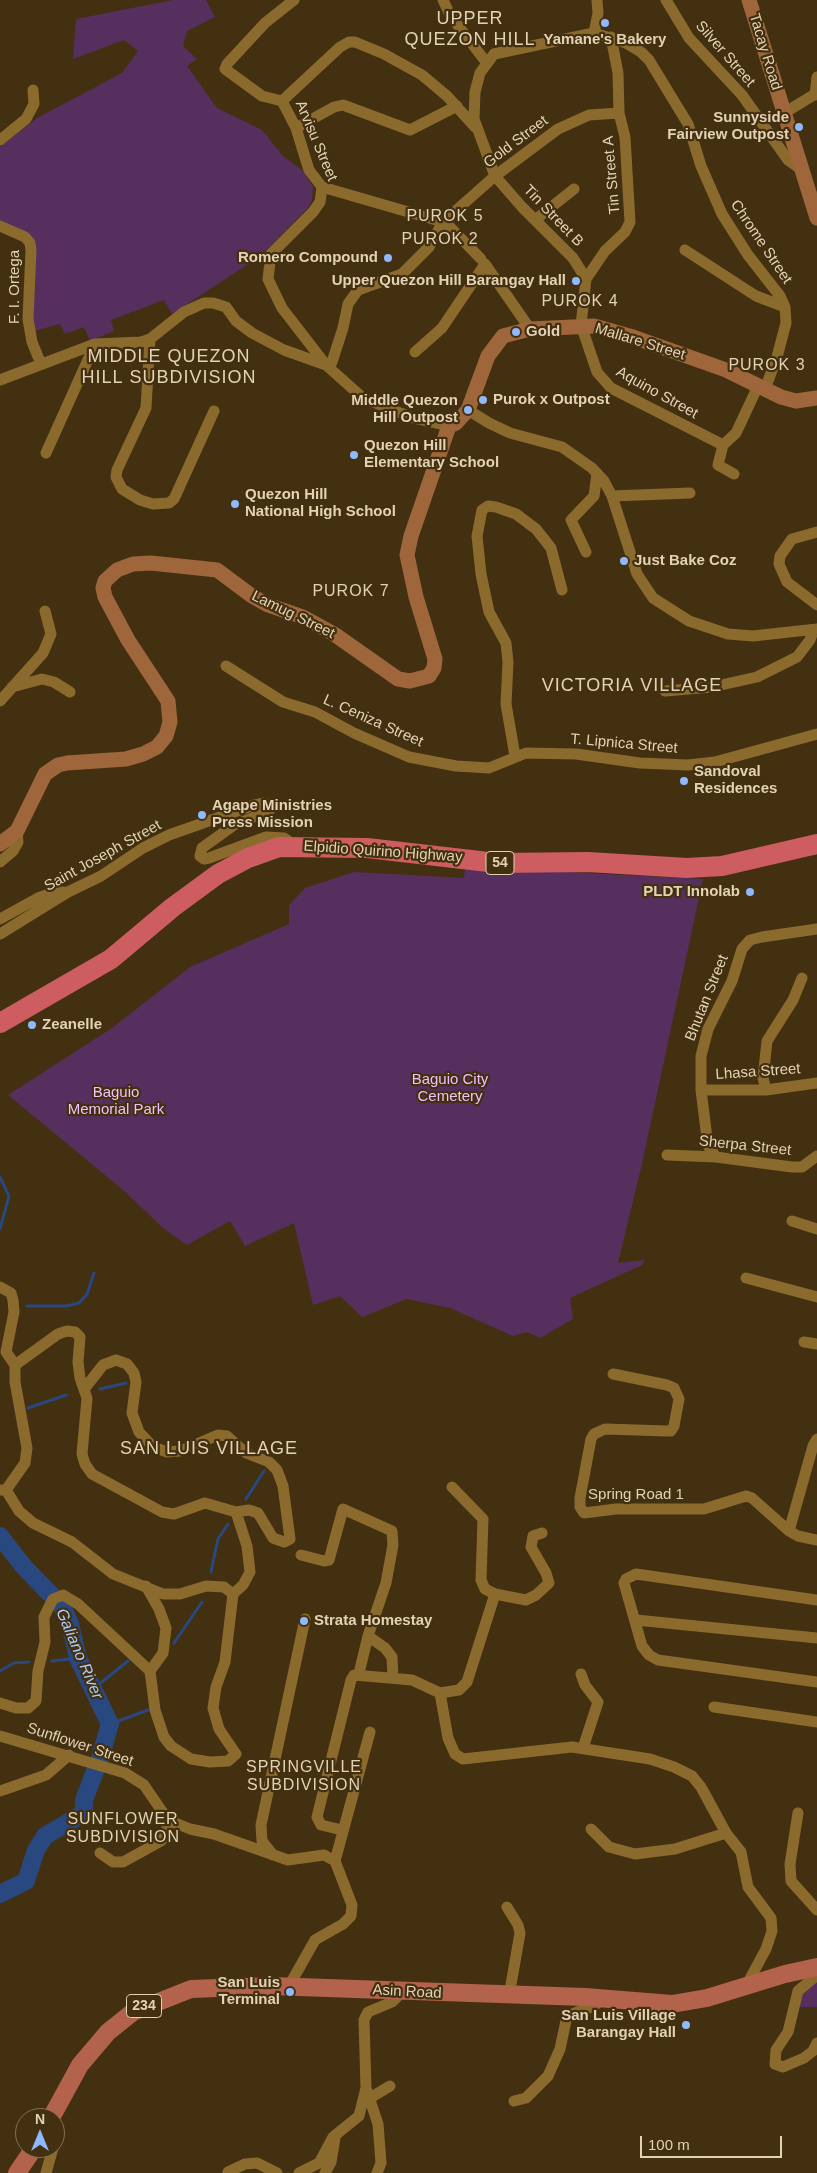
<!DOCTYPE html>
<style>
body{margin:0}
#map{position:relative;width:817px;height:2173px;overflow:hidden;background:#423010;font-family:Helvetica,sans-serif}
canvas{display:block}
.north{position:absolute;left:15px;top:2108px;width:50px;height:50px;box-sizing:border-box;background:#423010;border:1px solid #837152;border-radius:50%;rotate:0deg;font-size:14px;font-weight:700;line-height:20px;text-align:center;color:#e4d2b4}
.north::after{content:'';display:block;margin:auto;width:18px;height:22px;background:#8fb8fd;clip-path:polygon(50% 0,100% 100%,50% 72%,0 100%)}
.scale{position:absolute;left:640px;top:2136px;width:142px;height:22px;box-sizing:border-box;border:2px solid #e4d2b4;border-top:0;padding-left:6px;font-size:15px;line-height:18px;white-space:nowrap;color:#e4d2b4;-webkit-text-stroke:4px #423010;paint-order:stroke}
</style>
<div id="map">
<canvas width="817" height="2173"></canvas>
<div class="north">N</div>
<div class="scale">100 m</div>
</div>
<script>
const g = document.querySelector('canvas').getContext('2d');
g.lineJoin = 'round';
function fill(path, color) { g.fillStyle = color; g.fill(path, 'evenodd'); }
const shape = rows => new Path2D(rows.map(r => 'M' + r).join(''));
function strokePath(path, color, width, dash) { g.strokeStyle = color; g.lineWidth = width; g.lineCap = dash ? 'butt' : 'round'; g.setLineDash(dash || []); g.stroke(path); }
function drawText(font, color, halo, rows, align = 'center') {
  g.font = font + ' Helvetica,sans-serif'; g.lineWidth = 4.5; g.setLineDash([]); g.textBaseline = 'middle'; g.strokeStyle = halo; g.fillStyle = color; for (const [text, x, y, turn = 0] of rows) {
    g.save(); g.translate(x, y); g.rotate((+turn || 0) * Math.PI / 180); g.textAlign = isNaN(turn) ? turn : align; if (halo) g.strokeText(text, 0, 0); g.fillText(text, 0, 0); g.restore();
  }
}
fill(shape([
 [173,0,206,0,215,17,187,31,183,46,197,59,187,66,217,108,262,130,283,156,302,170,313,186,312,201,308,208,262,255,172,314,164,300,111,320,114,331,90,341,84,327,65,334,60,324,34,331,33,320,35,247,0,222,0,147,37,118,122,73,138,51,124,40,73,59,76,19],
 [465,867,703,879,642,1164,618,1263,645,1260,642,1265,570,1298,573,1319,540,1338,527,1332,513,1336,450,1308,407,1299,362,1317,340,1296,313,1305,294,1223,245,1246,230,1221,187,1245,163,1228,123,1190,8,1095,112,1028,190,967,289,924,289,905,305,888,354,872,464,878],
 [817,1981,817,2007,799,2007,800,1997]
]), '#562f5e');
strokePath(shape([
 [0,1177,9,1196,0,1229],
 [27,1306,66,1306,79,1303,87,1294,94,1273],
 [100,1389,126,1383],
 [28,1408,66,1395],
 [246,1499,264,1471],
 [211,1572,218,1539,228,1524],
 [174,1643,202,1602],
 [52,1661,78,1658],
 [0,1671,14,1663,29,1662],
 [93,1689,128,1661],
 [110,1724,148,1710]
]), '#28487f', 3);
strokePath(shape([
 [0,1536,24,1567,62,1606,70,1624,78,1658,110,1724,100,1758,84,1800,84,1813,45,1836,36,1850,26,1881,0,1894]
]), '#28487f', 18);
strokePath(shape([
 [443,0,450,15,486,62],
 [666,0,689,38,742,95,788,160,802,170],
 [594,33,598,13,597,0],
 [611,37,618,73,619,113,625,137,630,222,625,232,605,251,586,279,581,325,597,372,611,388,723,445],
 [815,95,817,77],
 [282,101,296,128,309,170,322,187,321,195,320,202,313,212,271,254,268,279,282,308,326,365,332,362,343,328,348,304,358,290,402,274,429,247,443,222,495,176,558,129,589,115,619,113],
 [282,101,340,47,349,42,355,42,384,54,422,75,447,96,475,127],
 [282,101,262,96,225,69,227,64,265,23,294,0],
 [784,113,817,93],
 [296,128,334,107,343,105,410,130,457,106],
 [0,140,26,119,34,104,33,90],
 [322,187,443,222,450,227,481,259],
 [535,220,574,189],
 [0,226,25,237,30,243,31,250,28,319,32,342,41,364],
 [685,250,756,296,785,307],
 [586,279,573,258,522,207,495,176,474,119,475,92,480,73,494,54,594,33,626,43,641,52,649,60,688,124,701,166,722,214,748,255,780,296,785,307,786,323,777,357,765,389],
 [150,339,146,408,117,470,116,477,122,489,140,500,153,504,169,503,174,499,214,411],
 [415,352,442,328,485,264,530,329],
 [0,380,95,344,141,342,150,339,184,312,204,303,213,303,226,307,236,321,252,333,284,350,326,365,363,398,413,418,449,426],
 [468,410,489,423,510,433,562,447,592,468,604,481,612,496,637,574,653,598,689,621,728,634,753,636,817,629],
 [46,453,95,344],
 [734,474,718,465,723,445,736,433,758,386],
 [612,496,690,493],
 [817,532,792,539,780,556,779,564,787,582,817,605],
 [586,552,571,520,594,496,597,473],
 [226,666,283,702,315,712,354,733,409,757,456,766,489,768,526,753,576,754,640,763,688,765,715,762,817,734],
 [12,687,42,679,54,682,70,692],
 [665,691,712,687,757,677,797,657,810,640,813,631],
 [0,701,43,653,51,634,45,611],
 [515,756,506,704,508,662,506,643,489,612,481,574,477,536,482,510,488,506,496,507,516,514,536,529,551,548,562,590],
 [0,862,13,851,18,842,17,831],
 [0,919,38,898,55,892,64,892],
 [0,934,68,892,101,876,143,848,169,835,254,805,263,803,267,804,269,811,234,825,202,848,200,856,204,859,209,858,266,837,284,838,291,843],
 [701,1090,766,1090,817,1083],
 [766,1090,763,1078,767,1041,793,1000,802,978],
 [667,1155,716,1157,792,1167,802,1167,817,1156],
 [716,1157,709,1147,707,1138,701,1090,701,1056,708,1029,732,981,742,949,750,940,762,937,817,929],
 [792,1221,817,1229],
 [746,1278,817,1297],
 [0,1287,11,1293,13,1300,14,1312,6,1352,15,1365],
 [804,1342,817,1344],
 [613,1374,667,1385,674,1388,679,1399,674,1426,671,1431,667,1431,605,1429,594,1434,591,1439,580,1498,580,1507,584,1513,616,1509,704,1509,746,1496,752,1498,789,1531,798,1536,817,1540],
 [85,1388,103,1365,116,1360,127,1364,134,1373,136,1382,132,1413,139,1432,153,1447,167,1452,180,1451,218,1435,227,1436,246,1453,269,1462,277,1470,283,1486,290,1539,284,1542,273,1538,258,1513,249,1510,236,1512],
 [0,1490,6,1490,19,1511,33,1523,72,1542,113,1574,163,1594,180,1594,206,1586,224,1587,233,1594],
 [6,1490,25,1463,27,1448,15,1382,15,1365,58,1334,67,1331,75,1332,80,1337,78,1362,80,1378,87,1398,82,1454,85,1464,92,1474,162,1512,174,1514,205,1503,236,1512,247,1546,250,1572,243,1585,233,1594,225,1662,216,1687,213,1708,219,1729,236,1754,228,1761,210,1762,191,1759,171,1746,164,1737,155,1710,150,1671,163,1653,166,1628,159,1609,146,1586],
 [789,1531,813,1446,817,1439],
 [301,1555,324,1561,329,1560,343,1509,392,1531,393,1545,386,1583,368,1636,360,1669],
 [495,1594,526,1600,536,1595,549,1583,546,1573,531,1547,533,1536,542,1533],
 [817,1600,636,1574,626,1579,624,1583,642,1646,649,1655,658,1660,817,1682],
 [636,1620,817,1638],
 [368,1636,385,1648,392,1657,393,1678],
 [581,1674,585,1685,598,1702,583,1748],
 [440,1693,459,1690,467,1682,495,1594,485,1589,481,1580,483,1519,452,1487],
 [0,1703,16,1708,28,1708,36,1701,38,1671,45,1642,44,1617,53,1599,63,1595,78,1604,150,1671],
 [714,1707,817,1722],
 [0,1736,125,1773,144,1785,168,1820,190,1829,214,1834,288,1860,324,1855,335,1861,352,1905,351,1916,343,1924,315,1940,289,1986],
 [0,1791,46,1775,69,1755],
 [798,1813,790,1864,791,1881,817,1910],
 [591,1829,609,1847,635,1854,675,1849,726,1833],
 [342,1830,321,1825,317,1817,351,1680,354,1675,412,1680,440,1693,448,1738,455,1754,463,1759,572,1747,650,1759,674,1767,692,1776,701,1787,726,1833,741,1852,748,1887,771,1918,772,1931,766,1949,746,1986],
 [100,1853,113,1862,123,1862,161,1841,166,1835,168,1820],
 [273,1855,262,1841,261,1825,305,1619],
 [335,1861,370,1732],
 [507,1907,518,1925,520,1933,509,1996],
 [817,1975,798,1991,788,2032,776,2050,775,2064,783,2067,804,2058,813,2051,817,2043],
 [366,2088,378,2124,381,2163,377,2173],
 [370,2098,390,2086],
 [514,2101,526,2098,548,2076,560,2049,567,2016,594,2006,603,1999],
 [228,2172,245,2164,257,2163,277,2173],
 [46,2173,53,2148],
 [299,2173,319,2163,333,2137,359,2116,366,2088,364,2020,368,2012,392,2002,402,1992],
 [325,2173,331,2162,335,2138]
]), '#8b6a2d', 11);
strokePath(shape([
 [749,0,817,218],
 [0,844,17,831,45,774,58,765,67,763,126,759,143,754,157,747,166,736,170,722,168,701,128,640,105,597,103,588,105,581,117,570,133,564,151,563,217,570,252,596,268,605,303,617,334,634,398,679,410,681,429,676,434,668,435,659,416,597,407,555,411,536,449,426,456,423,468,410,488,356,503,336,530,329,594,326,633,337,726,370,781,397,796,401,817,398]
]), '#9f663c', 15);
strokePath(shape([
 [51,2118,80,2065,108,2032,133,2012,191,1989,270,1986,585,1997,672,2004,707,1998,785,1974,817,1967],
 [17,2173,34,2148]
]), '#b3624c', 18);
strokePath(shape([
 [0,1023,111,959,173,907,218,874,248,858,279,847,367,848,497,863,588,862,687,868,722,866,817,844]
]), '#cd5d60', 20);
for (const [x, y, r, color] of [
 [605,23,5,"#8fb8fd"],
 [799,127,5,"#8fb8fd"],
 [388,258,5,"#8fb8fd"],
 [576,281,5,"#8fb8fd"],
 [516,332,5,"#8fb8fd"],
 [483,400,5,"#8fb8fd"],
 [468,410,5,"#8fb8fd"],
 [354,455,5,"#8fb8fd"],
 [235,504,5,"#8fb8fd"],
 [624,561,5,"#8fb8fd"],
 [684,781,5,"#8fb8fd"],
 [202,815,5,"#8fb8fd"],
 [750,892,5,"#8fb8fd"],
 [32,1025,5,"#8fb8fd"],
 [304,1621,5,"#8fb8fd"],
 [290,1992,5,"#8fb8fd"],
 [686,2025,5,"#8fb8fd"]
]) { const dot = new Path2D(); dot.arc(x, y, r, 0, 2 * Math.PI); g.fillStyle = color; g.fill(dot); strokePath(dot, '#423010', 2); }
for (const [x, y, w] of [
 [500,863,28],
 [144,2006,35]
]) { const box = new Path2D(); box.roundRect(x - w / 2, y - 11.5, w, 23, 4); g.fillStyle = '#423010'; g.fill(box); strokePath(box, '#e4d2b4', 1); }
drawText('bold 14px', '#e4d2b4', null, [
 ["54",500,863],
 ["234",144,2006]
]);
drawText('bold 15px', '#e4d2b4', '#423010', [
 ["Yamane's Bakery",605,40,"center"],
 ["Sunnyside",789,118,"right"],
 ["Fairview Outpost",789,135,"right"],
 ["Romero Compound",378,258,"right"],
 ["Upper Quezon Hill Barangay Hall",566,281,"right"],
 ["Gold",526,332],
 ["Purok x Outpost",493,400],
 ["Middle Quezon",458,401,"right"],
 ["Hill Outpost",458,418,"right"],
 ["Quezon Hill",364,446],
 ["Elementary School",364,463],
 ["Quezon Hill",245,495],
 ["National High School",245,512],
 ["Just Bake Coz",634,561],
 ["Sandoval",694,772],
 ["Residences",694,789],
 ["Agape Ministries",212,806],
 ["Press Mission",212,823],
 ["PLDT Innolab",740,892,"right"],
 ["Zeanelle",42,1025],
 ["Strata Homestay",314,1621],
 ["San Luis",280,1983,"right"],
 ["Terminal",280,2000,"right"],
 ["San Luis Village",676,2016,"right"],
 ["Barangay Hall",676,2033,"right"]
], 'left');
drawText('15px', '#e4d2b4', '#423010', [
 ["Tacay Road",765,52,73],
 ["Silver Street",725,54,49],
 ["Arvisu Street",316,141,67],
 ["Gold Street",516,142,-37],
 ["Tin Street A",612,175,-95],
 ["Tin Street B",553,216,46],
 ["Chrome Street",761,242,56],
 ["F. I. Ortega",15,287,-90],
 ["Mallare Street",640,342,17],
 ["Aquino Street",657,393,29],
 ["Lamug Street",293,615,26],
 ["L. Ceniza Street",373,721,24],
 ["T. Lipnica Street",624,744,5],
 ["Elpidio Quirino Highway",383,852,4],
 ["Saint Joseph Street",103,856,-29],
 ["Bhutan Street",707,998,-68],
 ["Lhasa Street",758,1072,-4],
 ["Sherpa Street",745,1146,6],
 ["Spring Road 1",636,1495],
 ["Sunflower Street",80,1745,18],
 ["Asin Road",407,1992,3]
]);
drawText('15px', '#f3befe', '#423010', [
 ["Baguio City",450,1080],
 ["Cemetery",450,1097],
 ["Baguio",116,1093],
 ["Memorial Park",116,1110]
]);
g.letterSpacing = '1px';
drawText('16px', '#e4d2b4', '#423010', [
 ["PUROK 5",445,217],
 ["PUROK 2",440,240],
 ["PUROK 4",580,302],
 ["PUROK 3",767,366],
 ["PUROK 7",351,592],
 ["SPRINGVILLE",304,1768],
 ["SUBDIVISION",304,1786],
 ["SUNFLOWER",123,1820],
 ["SUBDIVISION",123,1838]
]);
g.letterSpacing = '0px';
drawText('italic 16px', '#adcbfd', '#423010', [
 ["Galiano River",79,1654,67]
]);
g.letterSpacing = '1px';
drawText('18px', '#e4d2b4', '#423010', [
 ["UPPER",470,19],
 ["QUEZON HILL",470,40],
 ["MIDDLE QUEZON",169,357],
 ["HILL SUBDIVISION",169,378],
 ["VICTORIA VILLAGE",632,686],
 ["SAN LUIS VILLAGE",209,1449]
]);
g.letterSpacing = '0px';
</script>
